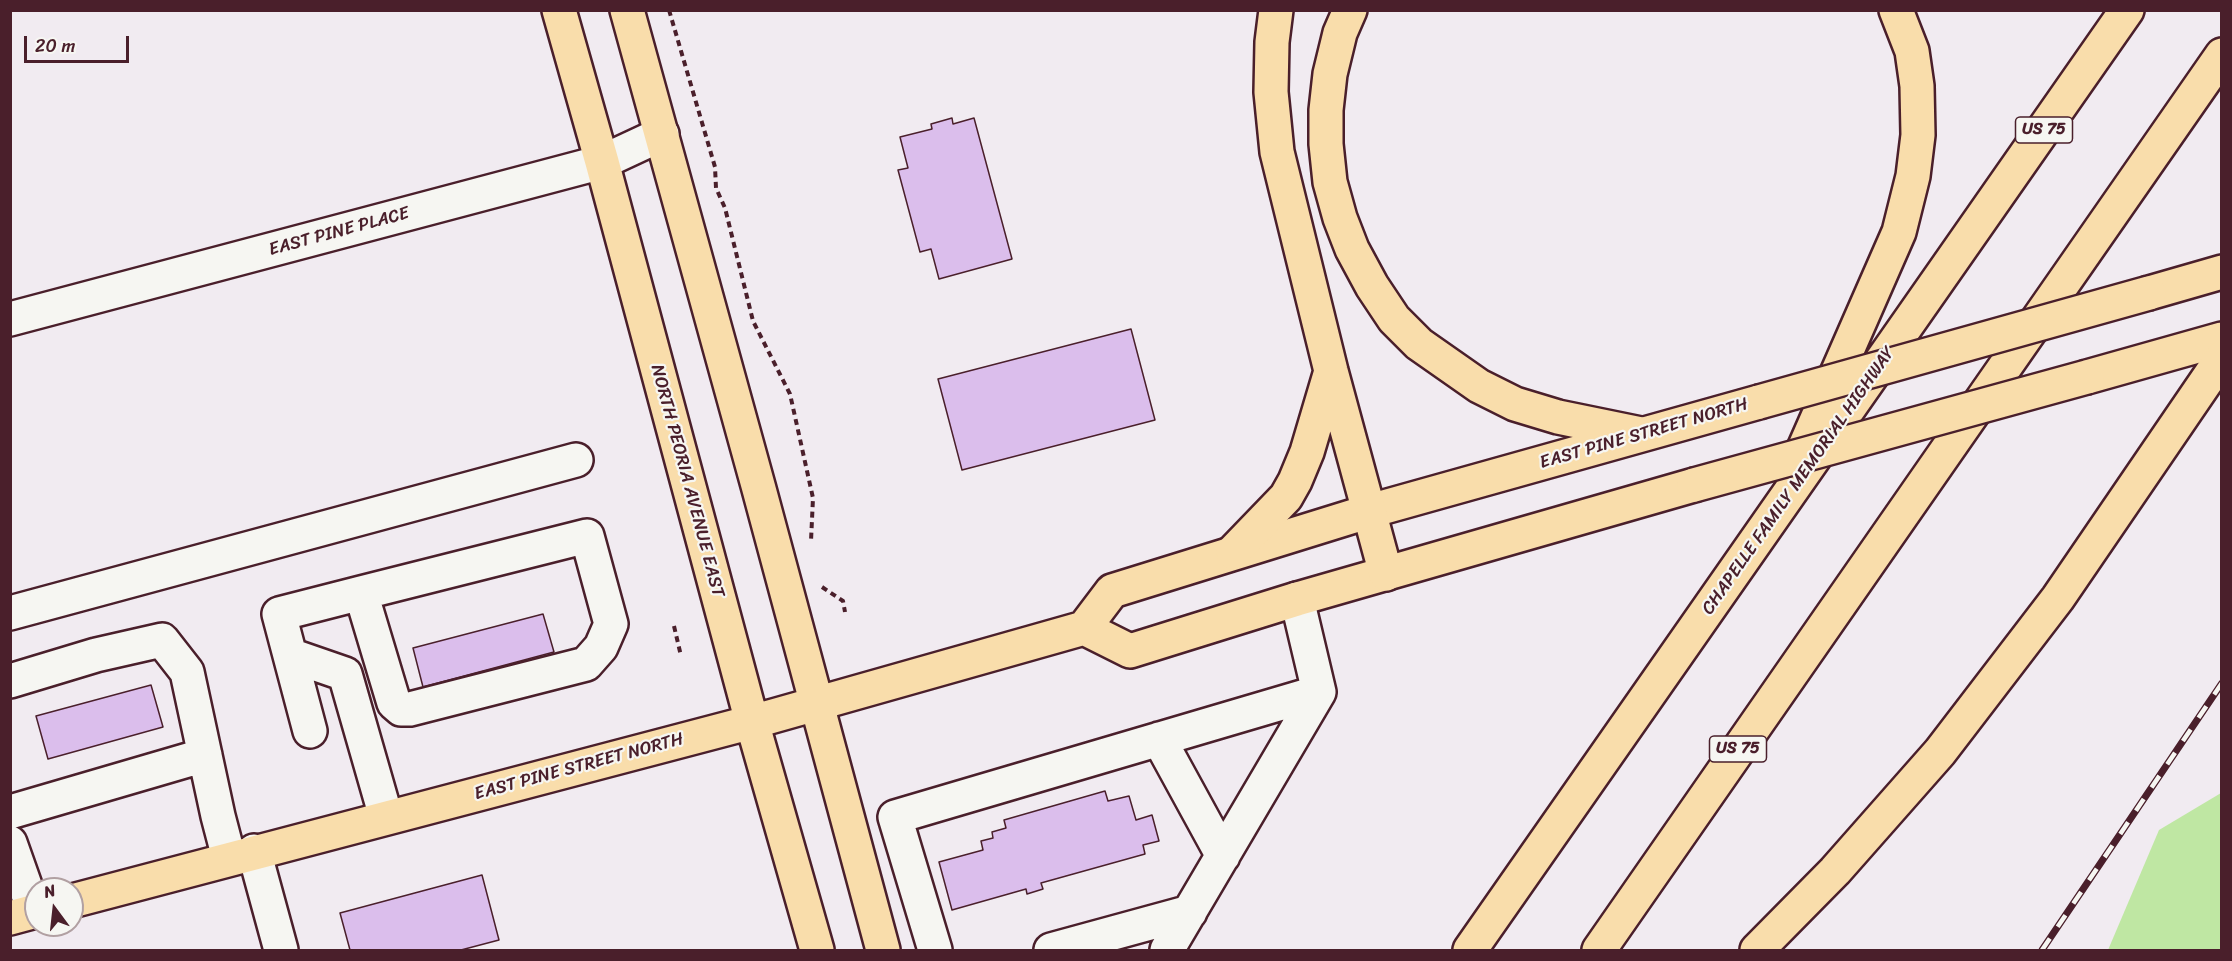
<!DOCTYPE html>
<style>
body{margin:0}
#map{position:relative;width:2232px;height:961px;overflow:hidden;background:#f1ebf1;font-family:Sriracha,sans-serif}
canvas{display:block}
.frame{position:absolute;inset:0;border:12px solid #4a1f2b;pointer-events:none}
.north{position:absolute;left:24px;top:877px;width:60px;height:60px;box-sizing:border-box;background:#f6f6f2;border:2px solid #b1a0a2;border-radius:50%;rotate:345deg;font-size:16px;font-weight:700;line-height:24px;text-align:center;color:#4a1f2b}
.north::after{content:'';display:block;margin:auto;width:21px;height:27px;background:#4a1f2b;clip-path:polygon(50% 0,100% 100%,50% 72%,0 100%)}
.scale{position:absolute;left:24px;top:36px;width:105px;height:27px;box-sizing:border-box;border:3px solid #4a1f2b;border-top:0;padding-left:8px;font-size:18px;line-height:21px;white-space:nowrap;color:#4a1f2b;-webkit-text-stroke:4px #f6f6f2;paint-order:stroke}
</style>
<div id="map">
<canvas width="2232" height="961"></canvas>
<div class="frame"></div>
<div class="north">N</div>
<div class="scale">20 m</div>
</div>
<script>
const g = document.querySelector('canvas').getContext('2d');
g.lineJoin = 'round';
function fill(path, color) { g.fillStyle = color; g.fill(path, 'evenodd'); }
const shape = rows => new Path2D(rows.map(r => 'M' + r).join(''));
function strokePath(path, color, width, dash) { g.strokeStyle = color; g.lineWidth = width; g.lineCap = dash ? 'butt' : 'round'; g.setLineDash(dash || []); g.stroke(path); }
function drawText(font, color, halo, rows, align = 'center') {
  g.font = font + ' Sriracha,sans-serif'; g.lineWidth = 4.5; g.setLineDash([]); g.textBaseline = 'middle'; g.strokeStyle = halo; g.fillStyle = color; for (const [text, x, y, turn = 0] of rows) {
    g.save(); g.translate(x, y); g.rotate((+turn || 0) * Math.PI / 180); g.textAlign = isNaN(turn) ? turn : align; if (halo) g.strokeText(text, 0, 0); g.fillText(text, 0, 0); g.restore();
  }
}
fill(shape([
 [2221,793,2221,950,2108,950,2159,830]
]), '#bfe7a3');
const building = shape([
 [952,118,953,124,974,118,1012,259,939,279,931,249,920,252,898,170,908,168,900,137,932,129,931,124,952,118],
 [1131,329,1155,420,962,470,938,379,1131,329],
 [543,614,554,652,423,687,413,648,543,614],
 [151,685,163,727,48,759,36,716,151,685],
 [1105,791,1108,801,1129,796,1136,820,1152,815,1159,841,1143,845,1145,854,1041,883,1043,889,1027,894,1026,889,952,910,939,862,983,850,981,841,993,838,992,832,1006,828,1004,820,1105,791],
 [482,875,499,940,461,950,350,950,340,913,482,875]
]);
fill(building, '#dbbeec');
strokePath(building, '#4a1f2b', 1.5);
const minor = shape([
 [10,319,602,162,662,134],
 [10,613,576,460],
 [290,655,345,674,386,817],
 [10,681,96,655,162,640,187,672,218,816,229,858],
 [310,731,279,614,361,593,587,536,611,624,601,647,586,664,410,709,401,709,394,703,361,593],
 [1159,739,1223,856],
 [10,812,205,755],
 [10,843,34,911],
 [254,851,281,950],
 [935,950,895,817,1319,692],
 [1051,950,1190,912],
 [1167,950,1319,692,1297,599]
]);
const major = shape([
 [559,10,602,162,752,722,817,950],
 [627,10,759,489,883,950],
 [2149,293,2222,272],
 [2087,377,2222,339],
 [1084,628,1130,651,1297,599,1694,485],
 [72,901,752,722,1084,628,1112,591,1370,511,1759,402],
 [10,918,36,911]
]);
const highway = shape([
 [1276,10,1272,42,1271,92,1277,152,1331,371,1386,574],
 [1350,10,1340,33,1330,74,1326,110,1326,144,1330,182,1340,218,1352,249,1372,286,1394,319,1419,344,1479,386,1515,404,1558,417,1641,434],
 [1803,451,1899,232,1913,176,1918,135,1917,86,1912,51,1896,10],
 [1233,552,1286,497,1295,481,1307,452,1331,371],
 [1470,950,2127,10],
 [1599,950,2222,55],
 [1757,950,1835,871,1940,752,2058,598,2222,358]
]);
strokePath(minor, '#4a1f2b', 38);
strokePath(major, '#4a1f2b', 38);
strokePath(highway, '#4a1f2b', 38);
strokePath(shape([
 [669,10,715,167,716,188,725,208,753,321,790,394,813,498,811,541],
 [822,587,843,601,845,612],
 [674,626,681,656]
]), '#4a1f2b', 4, [6, 4.5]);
strokePath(minor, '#f6f6f2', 33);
strokePath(major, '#f9ddab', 33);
strokePath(highway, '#f9ddab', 33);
const rail = shape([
 [2042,950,2222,683]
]);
strokePath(rail, '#4a1f2b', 7);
strokePath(rail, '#f6f6f2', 4.5, [14]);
const majorBridge = shape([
 [1759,402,2149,293],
 [1694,485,2087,377]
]);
strokePath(majorBridge, '#4a1f2b', 38, []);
strokePath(majorBridge, '#f9ddab', 33);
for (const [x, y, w] of [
 [2044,130,57],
 [1738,749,57]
]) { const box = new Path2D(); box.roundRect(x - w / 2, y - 13, w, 26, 4.5); g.fillStyle = '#f6f6f2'; g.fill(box); strokePath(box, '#4a1f2b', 1.5); }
drawText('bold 16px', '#4a1f2b', null, [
 ["US 75",2044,130],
 ["US 75",1738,749]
]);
drawText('18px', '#4a1f2b', '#f6f6f2', [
 ["EAST PINE PLACE",339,232,-15],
 ["EAST PINE STREET NORTH",1644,434,-16],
 ["NORTH PEORIA AVENUE EAST",687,481,75],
 ["CHAPELLE FAMILY MEMORIAL HIGHWAY",1799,481,-55],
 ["EAST PINE STREET NORTH",579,767,-15]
]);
</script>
